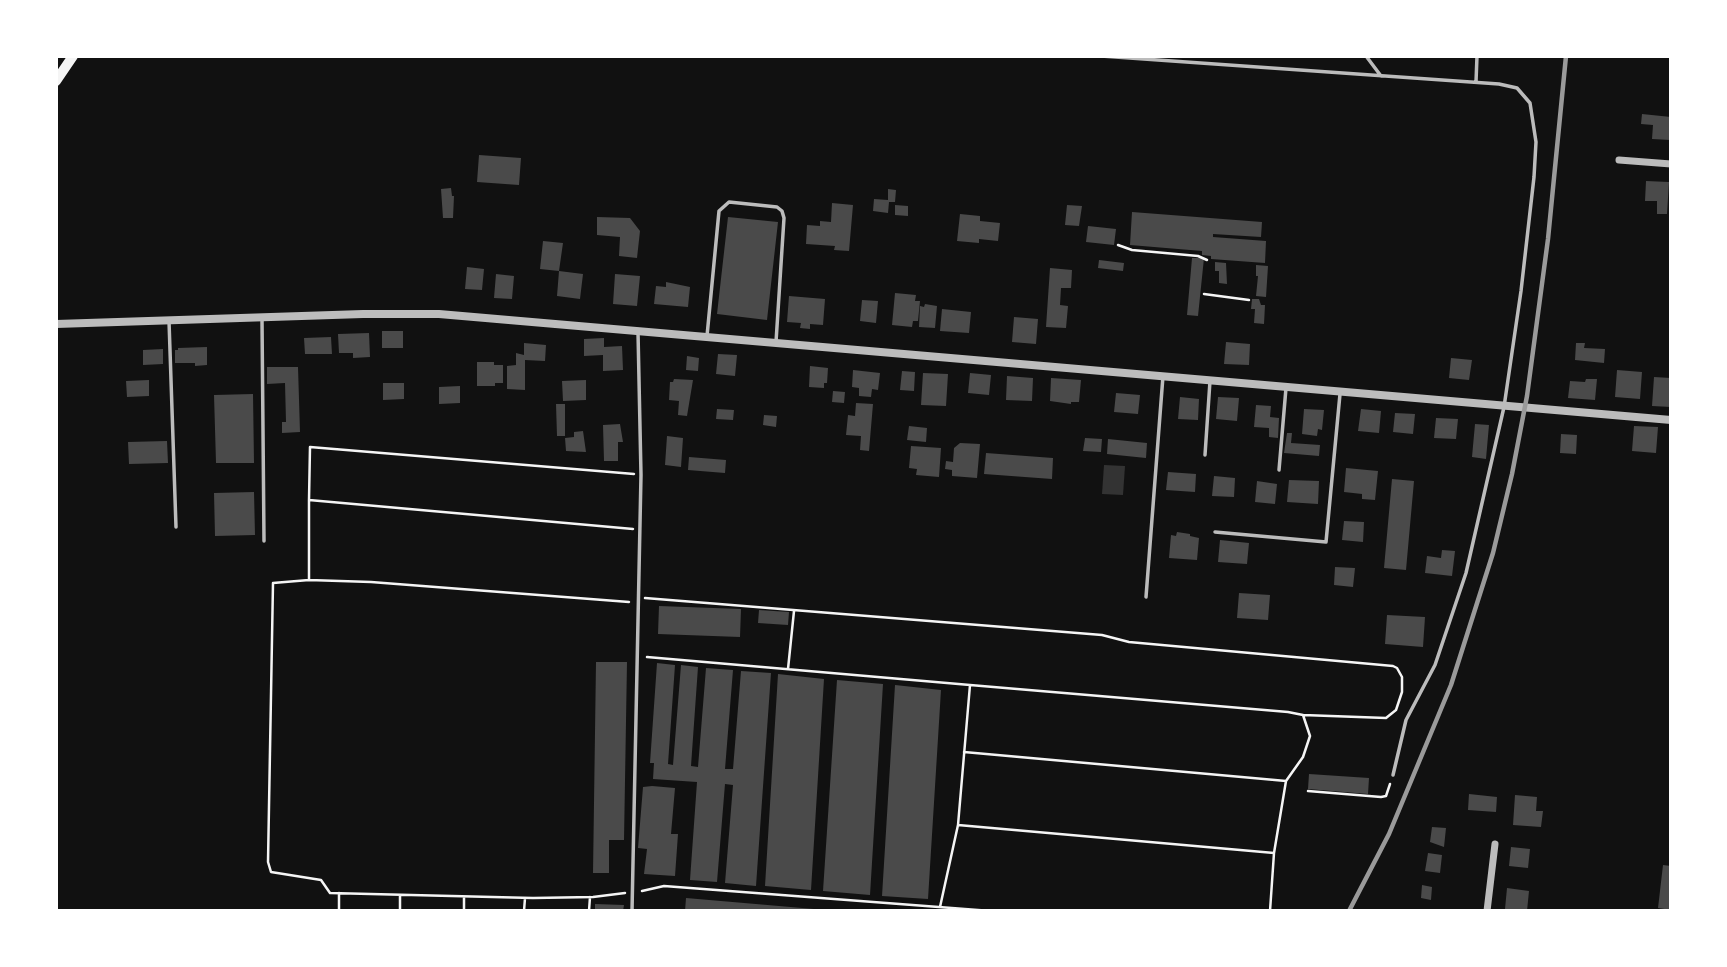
<!DOCTYPE html>
<style>
body{margin:0}
#map{position:relative;width:1727px;height:967px;overflow:hidden;background:#111;font-family:Quicksand,sans-serif}
canvas{display:block}
.frame{position:absolute;inset:0;border:58px solid #fff;pointer-events:none}
</style>
<div id="map">
<canvas width="1727" height="967"></canvas>
<div class="frame"></div>
</div>
<script>
const g = document.querySelector('canvas').getContext('2d');
g.lineJoin = 'round';
function fill(path, color) { g.fillStyle = color; g.fill(path, 'evenodd'); }
const shape = rows => new Path2D(rows.map(r => 'M' + r).join(''));
function strokePath(path, color, width, dash) { g.strokeStyle = color; g.lineWidth = width; g.lineCap = dash ? 'butt' : 'round'; g.setLineDash(dash || []); g.stroke(path); }
fill(shape([
 [1104,465,1125,466,1123,495,1102,494]
]), '#333');
fill(shape([
 [1642,114,1671,117,1670,140,1652,139,1653,125,1641,124],
 [479,155,521,158,519,185,477,182],
 [1646,181,1669,182,1667,214,1657,214,1657,201,1645,201],
 [451,188,452,196,454,196,453,218,443,218,441,189],
 [888,189,896,190,895,202,889,202,888,213,873,211,874,199,888,200],
 [832,203,853,205,849,251,834,250,835,246,806,244,807,225,820,226,820,221,831,222],
 [895,205,908,206,908,216,895,215],
 [1067,205,1082,206,1079,226,1065,225],
 [1132,212,1262,222,1261,237,1213,234,1213,237,1266,241,1265,263,1211,259,1211,256,1202,255,1202,251,1130,245],
 [960,214,980,216,980,221,1000,223,998,241,979,239,979,243,957,241],
 [597,217,630,218,640,231,637,258,619,256,620,237,597,235],
 [728,217,778,222,767,320,717,314],
 [1088,226,1116,229,1114,245,1086,242],
 [543,241,563,243,559,271,583,274,580,299,557,296,559,271,540,269],
 [1192,258,1204,258,1198,316,1187,315],
 [1099,260,1124,263,1123,271,1098,268],
 [1215,262,1226,263,1227,284,1219,283,1219,271,1215,271],
 [1256,265,1268,266,1266,297,1256,296,1258,276,1256,276],
 [467,267,484,269,482,290,465,289],
 [1050,268,1072,270,1071,288,1061,288,1060,305,1068,306,1066,328,1046,327],
 [496,274,514,276,512,299,494,298],
 [615,274,640,276,637,306,613,304],
 [666,282,690,287,688,307,654,304,656,286,666,287],
 [895,293,916,295,915,301,920,301,918,321,913,321,912,327,892,325],
 [789,296,825,299,823,325,810,324,810,329,800,328,801,323,787,322],
 [1252,299,1259,299,1261,305,1265,305,1264,324,1254,323,1255,309,1251,309],
 [862,300,878,301,876,323,860,321],
 [925,304,937,306,935,328,919,327,920,306,924,307],
 [942,309,971,312,969,333,940,331],
 [1014,317,1038,319,1036,344,1012,342],
 [382,331,403,331,403,348,382,348],
 [369,333,370,357,353,358,353,353,339,353,338,334],
 [331,337,332,354,305,354,304,338],
 [604,338,604,347,622,346,623,370,603,371,603,355,584,356,584,339],
 [1226,342,1250,344,1249,365,1224,364],
 [524,343,546,345,545,361,525,360,525,390,507,389,507,366,516,365,516,353,524,355],
 [1576,343,1585,343,1584,348,1605,349,1604,363,1575,360],
 [207,347,207,365,195,366,195,363,175,363,175,350,178,350,178,348],
 [163,349,163,364,143,365,143,350],
 [718,354,737,355,735,376,716,374],
 [687,356,699,358,698,371,686,370],
 [1451,358,1472,360,1469,380,1449,378],
 [477,362,494,362,494,365,503,365,503,383,495,383,495,386,477,386],
 [810,366,828,368,827,383,824,383,824,388,809,387],
 [267,367,298,367,300,432,282,433,282,422,286,422,285,383,267,384],
 [853,370,880,373,878,390,872,389,871,397,859,396,859,388,852,387],
 [1617,370,1642,372,1640,399,1615,397],
 [902,371,915,372,914,391,900,390],
 [923,373,948,374,946,406,921,405],
 [970,373,991,375,989,395,968,393],
 [1007,376,1033,378,1032,401,1006,400],
 [1654,377,1671,378,1671,407,1652,406],
 [1051,378,1081,380,1079,402,1071,402,1071,404,1050,401],
 [674,379,693,380,687,416,678,415,679,401,669,400,670,382,673,382],
 [1586,379,1597,379,1595,400,1568,398,1570,381,1585,382],
 [149,380,149,396,127,397,126,381],
 [586,380,586,400,563,401,562,381],
 [383,383,404,383,404,399,383,400],
 [460,386,460,403,439,404,439,387],
 [833,391,845,392,844,403,832,402],
 [1116,393,1140,395,1138,414,1114,412],
 [253,394,254,463,216,463,214,395],
 [1180,397,1199,399,1198,420,1178,419],
 [1218,397,1239,398,1237,421,1216,419],
 [856,403,873,404,869,451,860,450,861,436,846,435,848,415,855,416],
 [556,404,565,404,565,436,557,436],
 [1256,405,1271,406,1270,417,1279,418,1278,438,1269,437,1269,428,1254,427],
 [717,409,734,410,733,420,716,419],
 [1304,409,1324,410,1322,430,1318,429,1317,436,1302,434],
 [1361,409,1381,411,1379,433,1358,431],
 [1395,413,1415,414,1413,434,1393,432],
 [764,415,777,416,776,427,763,425],
 [1436,418,1458,419,1456,439,1434,438],
 [620,424,623,442,618,442,618,461,604,461,603,425],
 [1475,424,1489,425,1486,459,1472,457],
 [909,426,927,428,926,442,907,440],
 [1634,426,1658,427,1656,453,1632,451],
 [583,431,586,452,566,451,565,438,574,437,574,432],
 [1287,433,1292,433,1291,443,1320,445,1319,456,1284,453],
 [1561,434,1577,435,1576,454,1560,453],
 [667,436,683,438,681,467,665,465],
 [1085,438,1102,439,1101,452,1083,451],
 [1108,439,1147,443,1146,458,1107,454],
 [167,441,168,463,129,464,128,442],
 [960,443,980,444,977,478,952,476,952,470,945,469,946,461,953,462,954,448],
 [911,446,941,448,939,477,916,475,917,469,909,468],
 [986,453,1053,458,1052,479,984,474],
 [689,457,726,460,725,473,688,470],
 [1346,468,1378,471,1375,500,1362,499,1362,494,1344,492],
 [1168,472,1196,474,1195,492,1166,490],
 [1214,476,1235,478,1234,497,1212,496],
 [1392,479,1414,481,1406,570,1384,568],
 [1289,480,1319,481,1318,504,1287,502],
 [1257,481,1277,484,1275,504,1255,502],
 [254,492,255,535,215,536,214,493],
 [1344,521,1364,522,1363,542,1342,540],
 [1177,532,1190,534,1190,536,1199,538,1197,560,1169,558,1171,535,1176,536],
 [1220,540,1249,543,1247,564,1218,562],
 [1442,550,1455,551,1452,576,1425,573,1427,556,1441,558],
 [1335,567,1355,568,1353,587,1334,585],
 [1239,593,1270,595,1268,620,1237,618],
 [659,606,741,609,740,637,658,634],
 [759,610,789,612,788,625,758,623],
 [1387,615,1425,617,1423,647,1385,644],
 [596,662,627,662,624,840,609,840,609,873,593,873],
 [657,663,675,665,668,764,673,765,681,665,698,667,691,766,698,767,706,668,733,670,725,769,733,769,741,671,771,673,756,886,725,883,733,785,725,784,717,882,690,880,697,782,653,779,654,763,650,763],
 [778,674,824,679,811,890,765,886],
 [837,680,883,684,870,895,823,891],
 [895,685,941,690,928,899,882,896],
 [1309,774,1369,778,1368,794,1308,789],
 [652,786,675,788,671,834,678,834,675,876,644,874,647,849,638,848,643,787],
 [1469,794,1497,797,1496,812,1468,810],
 [1515,795,1537,797,1536,811,1543,811,1541,827,1513,825],
 [1432,827,1446,828,1444,847,1430,842],
 [1511,847,1530,849,1528,868,1509,866],
 [1428,853,1442,855,1440,873,1425,871],
 [1663,865,1671,866,1671,910,1658,908],
 [1422,885,1432,887,1431,900,1421,898],
 [1507,888,1529,891,1527,911,1505,909],
 [686,898,814,909,814,911,685,911],
 [595,904,624,905,623,911,595,911]
]), '#4a4a4a');
strokePath(shape([
 [1118,245,1132,250,1198,256,1207,260],
 [1204,294,1249,300],
 [309,500,310,447,634,474],
 [309,580,273,583,268,862,271,872,321,880,330,893,533,898,593,897,625,893],
 [645,598,1102,635,1129,642,1393,666,1397,668,1402,677,1402,692,1396,710,1386,718,1303,715],
 [629,602,371,582,309,580,309,500,633,529],
 [647,657,970,685,958,825,940,907],
 [788,669,794,611],
 [964,752,1286,781,1303,757,1310,736,1303,715,1288,712,970,685],
 [1308,791,1381,797,1386,796,1390,784],
 [958,825,1274,853,1270,911],
 [1274,853,1286,781],
 [642,891,664,886,991,911],
 [339,911,339,893],
 [400,911,400,895],
 [464,911,464,897],
 [524,911,525,898],
 [589,911,590,897]
]), '#f5f5f5', 2.5);
strokePath(shape([
 [1101,56,1499,84,1517,88,1530,103,1536,142,1534,177,1521,291,1504,407,1466,573,1435,665,1406,720,1393,775],
 [1366,56,1381,76],
 [1476,82,1477,56],
 [262,320,264,541],
 [169,321,176,527],
 [707,336,719,211,729,202,777,207,782,211,784,218,776,342],
 [1205,455,1210,381],
 [1279,470,1286,388],
 [1215,532,1326,542,1340,394],
 [1146,597,1163,376],
 [632,911,641,475,638,332]
]), '#bcbcbc', 3.5);
strokePath(shape([
 [1619,160,1671,164],
 [1487,911,1495,844]
]), '#bcbcbc', 7);
strokePath(shape([
 [56,324,363,314,439,314,1671,420]
]), '#bcbcbc', 8);
strokePath(shape([
 [56,81,73,56]
]), '#f5f5f5', 10);
strokePath(shape([
 [1349,911,1389,834,1451,685,1493,553,1512,474,1527,396,1548,239,1566,56]
]), '#9a9a9a', 4.5);
</script>
